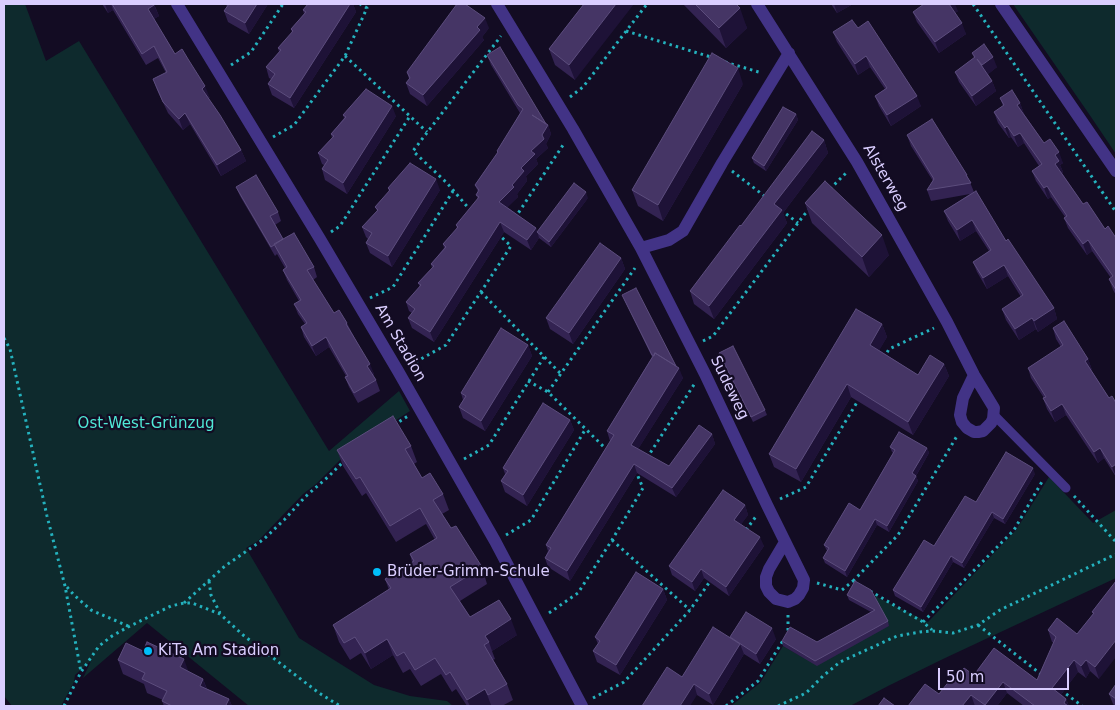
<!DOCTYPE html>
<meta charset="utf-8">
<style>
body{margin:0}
#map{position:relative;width:1120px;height:710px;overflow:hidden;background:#130c23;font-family:"DejaVu Sans",sans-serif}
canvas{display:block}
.frame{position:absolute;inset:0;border:5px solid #daceff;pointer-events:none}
.scale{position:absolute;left:938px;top:668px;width:131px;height:22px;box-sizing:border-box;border:2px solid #daceff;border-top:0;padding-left:6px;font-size:15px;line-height:18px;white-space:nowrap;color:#daceff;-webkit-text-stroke:4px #130c23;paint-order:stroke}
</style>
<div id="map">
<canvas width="1120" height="710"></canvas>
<div class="frame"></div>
<div class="scale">50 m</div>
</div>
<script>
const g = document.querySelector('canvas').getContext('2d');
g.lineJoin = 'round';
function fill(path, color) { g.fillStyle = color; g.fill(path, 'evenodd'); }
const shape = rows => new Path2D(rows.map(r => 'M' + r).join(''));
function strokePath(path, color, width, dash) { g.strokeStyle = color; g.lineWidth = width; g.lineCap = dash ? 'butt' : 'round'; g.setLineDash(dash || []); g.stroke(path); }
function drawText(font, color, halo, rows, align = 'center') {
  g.font = font + ' "DejaVu Sans",sans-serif'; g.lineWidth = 4.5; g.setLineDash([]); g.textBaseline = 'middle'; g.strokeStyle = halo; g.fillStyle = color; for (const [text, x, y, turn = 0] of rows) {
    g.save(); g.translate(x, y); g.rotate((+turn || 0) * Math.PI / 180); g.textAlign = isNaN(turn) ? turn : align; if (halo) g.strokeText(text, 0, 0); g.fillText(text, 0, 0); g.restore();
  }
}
fill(shape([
 [4,4,25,4,46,61,79,41,329,451,399,391,410,411,349,451,316,484,303,494,258,541,246,548,299,638,374,685,410,696,447,701,453,706,249,706,147,623,83,678,91,661,75,675,74,682,61,706,12,706,4,696],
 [1013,4,1116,4,1116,154,1089,114],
 [1049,477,1093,523,1116,510,1116,578,943,659,888,686,850,706,731,706,760,683,783,646,804,658,889,626,873,595,928,622,1016,530]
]), '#0e2a2d');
strokePath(shape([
 [973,4,1116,212],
 [626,31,714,58],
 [345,56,427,132],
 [725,62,762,73],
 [231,65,251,52,283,4],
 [570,97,583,87,647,4],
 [273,137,294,125,345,56,367,8,360,4],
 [732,171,767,198],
 [830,189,847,172],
 [781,210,798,223],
 [471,211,447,183,413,151,501,36],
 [515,218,565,142],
 [331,232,340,226,410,116],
 [481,292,561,374],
 [370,298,393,287,453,191],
 [4,338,10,349,47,516,65,586,81,672],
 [703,341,713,336,804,215,810,209],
 [884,358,889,349,934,328],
 [410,365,446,345,511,246,499,235],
 [528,381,548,392,608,451],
 [548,392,635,268],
 [394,425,408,416],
 [647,458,695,383],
 [464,459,489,445,544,357],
 [1074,496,1116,542],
 [780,499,806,487,859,399],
 [746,530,757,515],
 [506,535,531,520,585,430],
 [612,540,690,610],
 [209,581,211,595,220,613],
 [853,581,898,535,957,436],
 [817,583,842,590,853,581,854,581],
 [67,587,74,595,91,610,128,626],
 [870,591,923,622,932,630],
 [184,603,225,566,264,539,285,519,305,497,329,476,345,460],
 [549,613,578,593,612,540,643,488,637,474,635,472],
 [788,615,788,631],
 [923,622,1014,530,1043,480],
 [978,625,1042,675],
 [1061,690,1082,706],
 [593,698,624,682,690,610,711,580],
 [64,706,81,672,99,646,112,636,128,627,171,606,184,603,192,603,220,614,243,635,319,693,340,706],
 [726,706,758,681,784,639],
 [778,706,806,693,823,676,840,662,897,636,920,632,933,631,953,633,978,625,1000,610,1116,554]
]), '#24b1bd', 3, [2.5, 4]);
strokePath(shape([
 [994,415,1066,488]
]), '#423386', 9);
strokePath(shape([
 [177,4,320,239,398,371,495,541,582,706],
 [497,4,573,129,641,248,705,374,767,505,804,580,803,588,799,595,795,599,788,602,776,599,769,592,766,586,766,577,769,569,785,542],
 [757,4,857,162,947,322,974,375,994,408,993,419,991,423,983,431,978,432,974,432,967,428,962,422,960,415,963,398,974,375],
 [641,248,669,240,683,231,722,163,789,53]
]), '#423386', 12);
strokePath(shape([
 [1001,4,1116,171]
]), '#423386', 12);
fill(shape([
 [102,4,154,4,159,16,154,19,175,54,210,98,208,98,241,150,246,161,221,176,190,124,183,130,168,113,157,90,153,79,166,73,158,58,146,65,113,10,108,13],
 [225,4,268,4,249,34,228,22,224,11,227,6],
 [308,4,353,4,356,12,294,108,272,95,268,84,271,79,269,78,266,67,279,52,278,48,292,33,291,29,304,14,303,10],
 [584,4,575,80,555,65,549,49],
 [683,4,736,4,747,28,726,48],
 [831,4,853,4,837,13],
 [958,11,955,13,966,34,939,53,917,22,913,12],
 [489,28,482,37,484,40,427,106,410,94,406,83,409,79,407,72],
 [858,28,921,106,891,126,879,106,875,96,885,89,870,67,858,75,837,42,833,32],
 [972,53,997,67,988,74,992,81,996,91,976,106,959,82,955,72,974,58],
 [487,55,548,125,551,134,546,144,548,148,536,159,538,164,526,176,527,181,517,194,518,197,507,207,536,228,539,238,531,250,504,232,434,342,412,328,408,318,412,313,409,311,406,302,420,287,418,283,432,268,431,264,444,248,443,244,457,229,456,225,478,199,476,195,478,192,475,185,498,152,520,113,491,65],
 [743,84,663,221,638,206,632,190],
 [1000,98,1020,103,1024,114,1044,143,1063,163,1060,165,1063,172,1062,173,1083,204,1105,229,1116,238,1116,295,1113,290,1109,279,1111,278,1092,251,1087,255,1068,228,1064,218,1065,217,1051,197,1048,199,1036,181,1032,171,1039,166,1024,143,1018,147,1011,137,1009,138,998,123,994,112,1003,106],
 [796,114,798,120,766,171,754,163,752,158],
 [343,115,396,116,347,194,325,180,322,169,324,165,322,164,318,153,332,138,331,134,344,118],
 [907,135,967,175,974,192,1006,241,1054,308,1057,319,1038,332,1036,329,1019,340,1006,320,1002,309,1021,297,1008,276,987,289,977,272,973,262,989,251,976,231,960,241,948,221,944,211,970,194,931,201,927,190,933,181,911,146],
 [824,140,828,153,783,213,787,223,714,319,694,304,690,291,741,226],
 [236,187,278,212,281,221,275,225,283,239,314,267,317,277,313,280,334,313,347,323,350,329,374,374,373,375,376,380,380,391,358,403,349,387,345,377,346,376,329,347,316,356,304,337,301,327,305,324,298,314,294,304,299,301,287,280,283,270,285,268,277,254,275,256,240,196],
 [388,188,440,190,392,267,370,253,366,243,368,239,366,237,362,227,377,211,375,207,389,192],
 [588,198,551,247,539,238,537,232],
 [805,203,889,255,869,277,812,223],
 [621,258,625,269,573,344,550,329,546,318],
 [622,295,676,366,683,378,638,449,669,466,712,434,715,444,676,497,637,473,570,581,548,567,545,558,548,551,546,545,610,441,607,431,652,357],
 [882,324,887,337,879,350,918,375,944,364,949,376,913,435,851,397,801,482,774,467,769,454],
 [1053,328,1088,359,1092,370,1091,370,1109,398,1116,403,1116,477,1104,458,1098,463,1066,415,1055,422,1047,409,1043,398,1044,398,1031,378,1028,368,1061,347,1056,339],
 [528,345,532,356,485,431,463,418,459,407,463,400,461,393],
 [719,353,765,410,767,415,753,422],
 [570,420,574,430,527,506,505,492,501,481,505,474,503,468],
 [411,446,417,462,414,464,422,478,443,494,449,510,442,514,451,528,482,567,487,584,460,601,470,617,517,635,492,651,495,659,493,660,507,684,513,700,502,706,491,706,491,705,489,706,467,706,456,689,452,692,441,674,421,686,410,669,403,673,393,655,371,669,361,653,350,660,339,642,333,625,389,590,385,579,412,562,410,554,435,540,426,524,396,542,366,493,362,496,343,466,337,450],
 [890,447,927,448,929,453,916,476,918,481,889,532,877,525,847,577,825,563,823,558,827,551,824,545,860,510,893,453,892,452],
 [1035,474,1005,524,994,518,964,568,953,562,923,612,895,596,893,590,976,502],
 [745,505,748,515,741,524,764,546,729,596,704,578,695,591,672,575,669,566],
 [855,581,888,621,889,626,817,666,783,646,782,641,817,642,871,612,849,600,847,595],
 [1116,581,1099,679,1090,671,1086,678,1078,672,1061,694,1066,699,1069,706,1024,706,1007,693,997,706,908,706,939,694,953,682,974,675,1037,680,1054,643,1052,642,1048,630,1077,634,1093,614,1092,612],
 [663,589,667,600,620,675,597,662,593,651,598,644,595,637],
 [730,637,776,639,760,664,744,654,713,705,697,695,682,677],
 [143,651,203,679,207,689,229,699,232,706,164,706,162,701,163,700,147,693,144,684,123,674,118,660],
 [1116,684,1116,706,1115,706,1113,704,1109,694]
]), '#332352');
fill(shape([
 [105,4,111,4,113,10,108,13],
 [257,4,268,4,249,34,245,23],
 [350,4,353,4,356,12,294,108,290,98],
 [616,4,634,4,575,80,569,65],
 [834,4,853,4,837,13],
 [949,4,955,4,958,11,953,15],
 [154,5,159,16,152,20,148,9],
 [740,8,747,28,726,48,719,28],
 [485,18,489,28,482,37,484,40,427,106,423,95],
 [962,23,966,34,939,53,935,42],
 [866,56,870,67,858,75,855,64],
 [993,57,997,67,986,76,982,65],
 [738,68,743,84,663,221,658,205],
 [992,81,996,91,976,106,972,96],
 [205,86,210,98,206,100,202,89],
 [917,96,921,106,891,126,887,115],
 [1020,103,1024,114,1021,115,1017,105],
 [392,106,396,116,347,194,343,183],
 [185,113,190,124,183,130,179,119],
 [796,114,798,120,766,171,764,166],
 [548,125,551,134,546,144,548,148,536,159,538,164,526,176,527,181,517,194,518,197,503,212,499,202,531,151,542,135],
 [1007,126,1011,137,1009,138,1005,128],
 [1020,133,1024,143,1018,147,1014,136],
 [824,140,828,153,783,213,787,223,714,319,709,306,774,204],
 [241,150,246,161,221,176,217,165],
 [1059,152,1063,163,1060,165,1063,172,1059,174,1055,164,1055,155],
 [436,179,440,190,392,267,388,256],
 [1047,186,1051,197,1048,199,1044,188],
 [586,192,588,198,551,247,549,242],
 [972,220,976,231,960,241,957,230],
 [500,222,504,232,434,342,430,332],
 [536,228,539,238,531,250,527,240],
 [882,235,889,255,869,277,862,257],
 [1088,240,1092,251,1087,255,1083,244],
 [621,258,625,269,573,344,569,333],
 [1004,265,1008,276,987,289,983,278],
 [1054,308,1057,319,1038,332,1034,321],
 [1032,318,1036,329,1019,340,1015,329],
 [882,324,887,337,875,358,870,345],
 [326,337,329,347,316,356,312,346],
 [528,345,532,356,485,431,481,421],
 [1088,359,1092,370,1089,371,1085,361],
 [370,364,374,374,371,376,367,366],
 [944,364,949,376,913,435,908,422],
 [679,368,683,378,635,454,631,445],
 [847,384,851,397,801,482,796,469],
 [1062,404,1066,415,1055,422,1051,411],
 [570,420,574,430,527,506,523,495],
 [712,434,715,444,676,497,672,488],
 [927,448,929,453,914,479,912,473],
 [1100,448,1104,458,1098,463,1094,452],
 [634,464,637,473,570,581,567,571],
 [1116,464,1116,477,1112,467],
 [1033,468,1035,474,1005,524,1003,519],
 [916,476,918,481,889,532,887,526],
 [745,505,748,515,738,529,734,520],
 [992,512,994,518,964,568,962,563],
 [875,519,877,525,847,577,845,571],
 [760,537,764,546,729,596,726,587],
 [951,556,953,562,923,612,921,607],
 [701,569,704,578,695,591,692,582],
 [663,589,667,600,620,675,616,665],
 [511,619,517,635,492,651,489,642,485,636],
 [772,628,776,639,760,664,756,654],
 [387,639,393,655,371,669,365,653],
 [1116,640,1116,657,1099,679,1095,667],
 [740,644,744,654,713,705,709,694],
 [184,659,189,673,180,667],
 [1074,660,1078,672,1057,700,1052,688],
 [1086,660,1090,671,1086,678,1081,666],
 [203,679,208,693,200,686],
 [1003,682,1007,693,997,706,985,706,985,705],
 [694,684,697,695,690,706,680,706],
 [485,689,491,705,489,706,470,706,467,700],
 [971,695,975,706,962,706],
 [229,699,232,706,227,706,226,705],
 [1066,699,1069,706,1065,706,1064,703]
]), '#1e1237');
const building = shape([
 [112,4,154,4,154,5,148,9,175,54,182,49,188,59,205,86,202,89,220,115,241,150,217,165,185,113,179,119,163,102,153,79,167,72,154,46,142,54,112,4],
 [229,4,257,4,245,23,224,11,229,4],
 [308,4,350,4,290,98,268,84,275,74,266,67,281,50,278,48,293,31,291,29,306,12,303,10,308,4],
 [457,4,465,4,485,18,477,27,480,30,423,95,406,83,410,78,407,72,457,4],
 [584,4,616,4,569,65,549,49,584,4],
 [695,4,736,4,740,8,719,28,695,4],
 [924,4,949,4,962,23,935,42,913,12,924,4],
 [852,20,858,28,868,21,917,96,887,115,875,96,887,88,866,56,855,64,833,32,852,20],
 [984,44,993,57,982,65,977,59,992,81,972,96,955,72,975,57,972,53,984,44],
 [500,47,546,124,532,115,548,125,542,135,544,139,531,151,535,154,521,168,524,171,512,185,514,187,499,202,536,228,527,240,500,222,430,332,408,318,415,309,406,302,421,285,418,283,434,266,431,264,446,247,443,244,458,227,456,225,479,197,476,195,479,190,475,185,498,152,497,151,523,109,518,105,487,55,500,47],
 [712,53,738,68,658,205,632,190,712,53],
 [366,89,392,106,343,183,322,169,328,160,318,153,334,136,331,134,346,117,343,115,366,89],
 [1012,90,1020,103,1017,105,1044,143,1050,139,1059,152,1055,155,1059,161,1055,164,1083,204,1087,202,1105,229,1108,226,1116,238,1116,290,1109,279,1113,276,1088,240,1083,244,1064,218,1067,216,1047,186,1044,188,1032,171,1042,164,1020,133,1014,136,1007,126,1005,128,994,112,1004,105,1000,98,1012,90],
 [783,107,796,114,764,166,752,158,783,107],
 [932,119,967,175,966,175,971,183,927,190,934,179,907,135,932,119],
 [812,131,824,140,774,204,782,210,709,306,690,291,740,225,741,226,812,131],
 [410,163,436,179,388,256,366,243,372,233,362,227,378,210,375,207,390,190,388,188,410,163],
 [256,175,278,212,270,216,283,239,271,247,236,187,256,175],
 [825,181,882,235,862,257,805,203,825,181],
 [574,183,586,192,549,242,537,232,574,183],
 [976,191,1006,241,1008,239,1054,308,1034,321,1032,318,1015,329,1002,309,1023,295,1004,265,983,278,973,262,991,250,972,220,957,230,944,211,976,191],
 [294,233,314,267,307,270,334,313,339,310,347,323,346,324,370,364,367,366,376,380,354,393,345,377,348,376,326,337,312,346,301,327,307,323,294,304,301,300,283,270,287,267,274,244,294,233],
 [600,243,621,258,569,333,546,318,600,243],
 [636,288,676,366,655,353,654,356,652,355,622,295,636,288],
 [856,309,882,324,870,345,918,375,930,355,944,364,908,422,847,384,796,469,769,454,856,309],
 [1064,321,1088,359,1085,361,1109,398,1112,396,1116,403,1116,464,1112,467,1100,448,1094,452,1062,404,1051,411,1043,398,1046,397,1028,368,1063,345,1053,328,1064,321],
 [501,328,528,345,481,421,459,407,466,396,461,393,501,328],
 [733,346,765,410,751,417,719,353,733,346],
 [655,353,679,368,631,445,669,466,699,425,712,434,672,488,634,464,567,571,545,558,551,548,546,545,614,435,607,431,655,353],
 [543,403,570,420,523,495,501,481,508,471,503,468,543,403],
 [393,416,411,446,405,449,422,478,430,473,443,494,433,500,451,528,456,526,482,567,450,587,470,617,499,600,511,619,485,636,489,642,484,645,507,684,488,695,485,689,467,700,450,672,446,675,435,658,415,670,404,652,397,656,387,639,365,653,355,637,344,643,333,625,391,588,385,579,414,561,410,554,437,538,420,508,390,526,360,477,356,479,337,450,393,416],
 [899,432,927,448,912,473,916,476,887,526,875,519,845,571,823,558,829,548,824,545,849,503,860,510,895,450,890,447,899,432],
 [1006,452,1033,468,1003,519,992,512,962,563,951,556,921,607,893,590,924,540,934,546,965,496,976,502,1006,452],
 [723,490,745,505,734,520,760,537,726,587,701,569,692,582,669,566,723,490],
 [636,572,663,589,616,665,593,651,600,641,595,637,636,572],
 [855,581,871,590,888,621,815,661,782,641,790,627,817,642,875,610,847,595,855,581],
 [1116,581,1116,640,1095,667,1086,660,1081,666,1074,660,1052,688,1066,699,1064,703,1068,706,1035,706,1003,682,985,705,971,695,962,706,908,706,925,684,939,694,950,680,953,682,964,668,974,675,994,648,1037,680,1056,637,1048,630,1057,618,1077,634,1094,613,1092,612,1116,581],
 [746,612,772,628,756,654,730,637,746,612],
 [713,627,740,644,709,694,694,684,680,706,642,706,667,667,682,677,713,627],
 [147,642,184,659,180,667,203,679,200,686,229,699,226,705,228,706,172,706,162,701,167,691,142,679,145,673,118,660,126,643,143,651,147,642],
 [1116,684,1116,699,1109,694,1116,684],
 [884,698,895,706,878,706,884,698]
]);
fill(building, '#453565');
strokePath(building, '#5c4d7d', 1);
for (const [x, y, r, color] of [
 [377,572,5,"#00bef9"],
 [148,651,5,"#00bef9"]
]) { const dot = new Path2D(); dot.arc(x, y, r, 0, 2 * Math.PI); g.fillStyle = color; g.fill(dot); strokePath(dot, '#130c23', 2); }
drawText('15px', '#daceff', '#130c23', [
 ["Alsterweg",885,178,60],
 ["Am Stadion",400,343,60],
 ["Sudeweg",729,388,64]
]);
drawText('15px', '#50e9d7', '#130c23', [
 ["Ost-West-Grünzug",146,424]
]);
drawText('15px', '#daceff', '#130c23', [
 ["Brüder-Grimm-Schule",387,572],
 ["KiTa Am Stadion",158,651]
], 'left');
</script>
